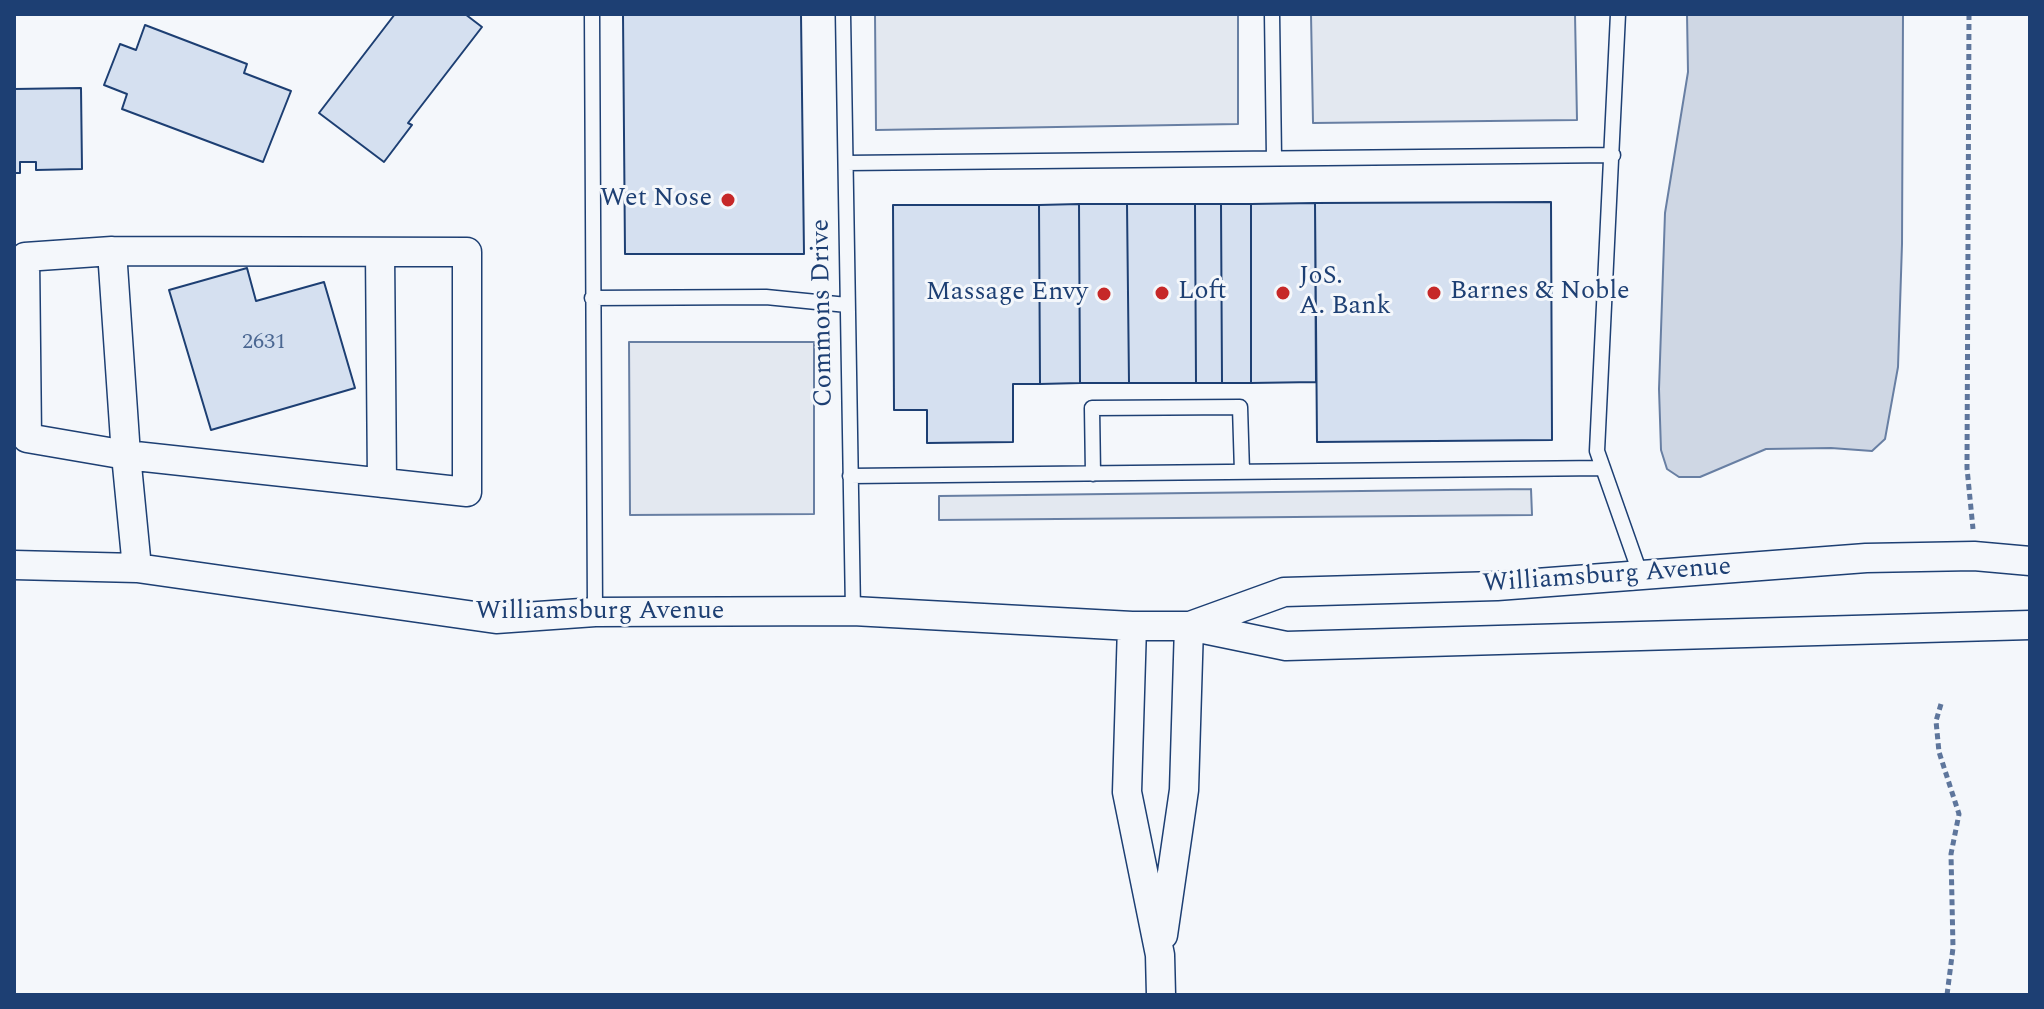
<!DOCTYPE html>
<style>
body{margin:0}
#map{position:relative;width:2044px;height:1009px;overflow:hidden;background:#f4f7fb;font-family:Spectral,serif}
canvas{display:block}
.frame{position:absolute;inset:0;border:16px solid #1d3f73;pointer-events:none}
</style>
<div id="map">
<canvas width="2044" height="1009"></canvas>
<div class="frame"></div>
</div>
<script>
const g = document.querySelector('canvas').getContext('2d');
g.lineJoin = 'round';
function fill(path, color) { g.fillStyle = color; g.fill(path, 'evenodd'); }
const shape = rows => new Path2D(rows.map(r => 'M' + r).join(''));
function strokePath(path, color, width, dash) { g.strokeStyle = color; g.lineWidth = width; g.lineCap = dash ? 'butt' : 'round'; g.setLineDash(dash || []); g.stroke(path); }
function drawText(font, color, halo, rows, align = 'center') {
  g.font = font + ' Spectral,serif'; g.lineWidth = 6; g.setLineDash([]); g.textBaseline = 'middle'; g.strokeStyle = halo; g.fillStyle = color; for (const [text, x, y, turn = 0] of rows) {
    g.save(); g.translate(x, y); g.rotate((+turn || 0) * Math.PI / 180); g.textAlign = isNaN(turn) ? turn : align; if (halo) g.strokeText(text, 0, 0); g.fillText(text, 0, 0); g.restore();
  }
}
const parking = shape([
 [875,14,1238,14,1238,124,876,130,875,14],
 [1311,14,1575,14,1577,120,1313,123,1311,14],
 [629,342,814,342,814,514,630,515,629,342],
 [1531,489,1532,515,939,520,939,496,1531,489]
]);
fill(parking, '#e3e8f0');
strokePath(parking, '#687fa3', 2);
const water = shape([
 [1687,14,1903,14,1902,244,1898,367,1885,439,1872,451,1831,448,1766,449,1700,477,1679,477,1667,469,1661,450,1659,389,1665,213,1688,72,1687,14]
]);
fill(water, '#cfd7e4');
strokePath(water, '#687fa3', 2);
const building = shape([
 [395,14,465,14,482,27,408,123,412,125,384,162,319,113,395,14],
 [623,14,801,14,804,254,625,254,623,14],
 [145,25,247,64,244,73,291,91,263,162,122,109,127,94,104,85,120,44,136,50,145,25],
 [81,88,82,169,36,170,36,162,20,162,20,173,14,173,14,89,81,88],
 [1551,202,1552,440,1317,442,1315,203,1551,202],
 [1315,203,1316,382,1251,383,1251,204,1315,203],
 [1079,204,1127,204,1129,383,1080,383,1079,204],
 [1079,204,1080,383,1040,384,1039,205,1079,204],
 [1127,204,1195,204,1196,383,1129,383,1127,204],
 [1195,204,1221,204,1222,383,1196,383,1195,204],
 [1221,204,1251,204,1251,383,1222,383,1221,204],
 [893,205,1039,205,1040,384,1013,384,1013,442,927,443,927,410,894,410,893,205],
 [247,268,256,301,324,282,355,388,211,430,169,290,247,268]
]);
fill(building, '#d5e0f0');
strokePath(building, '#1d3f73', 2);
const lane = shape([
 [592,14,595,612],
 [843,14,853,611],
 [1272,14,1274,158],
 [1618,14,1597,451,1641,576],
 [846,163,1613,155],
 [592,298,766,297,847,305],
 [1093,474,1092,408,1240,407,1242,472],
 [850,476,1603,468]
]);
const street = shape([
 [112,251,25,257,27,438,126,455,467,492,467,252,112,251,126,455,137,568],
 [380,252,382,483],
 [14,565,137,568,496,619,595,612,853,611,1132,626,1189,626,1286,646,2030,625],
 [1132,626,1127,792,1160,955,1161,995],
 [1190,626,1284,592,1497,586,1866,558,1974,556,2030,561],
 [1163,935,1184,790,1189,626]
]);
strokePath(lane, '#1d3f73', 17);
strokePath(street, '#1d3f73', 31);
strokePath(shape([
 [1969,14,1967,468,1973,529],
 [1941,704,1936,721,1939,752,1959,814,1951,854,1953,948,1947,995]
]), '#5e769c', 5, [6, 4]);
strokePath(lane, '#f4f7fb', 14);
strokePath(street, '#f4f7fb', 28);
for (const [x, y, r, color] of [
 [728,200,8,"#c62828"],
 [1162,293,8,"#c62828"],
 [1283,293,8,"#c62828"],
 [1434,293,8,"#c62828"],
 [1104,294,8,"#c62828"]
]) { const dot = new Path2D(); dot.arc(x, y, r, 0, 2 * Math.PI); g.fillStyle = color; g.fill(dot); strokePath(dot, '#f4f7fb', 3); }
drawText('22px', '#4b6792', null, [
 ["2631",264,344]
]);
drawText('26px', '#1d3f73', '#f4f7fb', [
 ["Wet Nose",712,200,"right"],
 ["JoS.",1299,278],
 ["A. Bank",1299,308],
 ["Loft",1178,293],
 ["Barnes & Noble",1450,293],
 ["Massage Envy",1088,294,"right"]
], 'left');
drawText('26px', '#1d3f73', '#f4f7fb', [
 ["Commons Drive",824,313,-91],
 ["Williamsburg Avenue",1607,577,-4],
 ["Williamsburg Avenue",600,613]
]);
</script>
